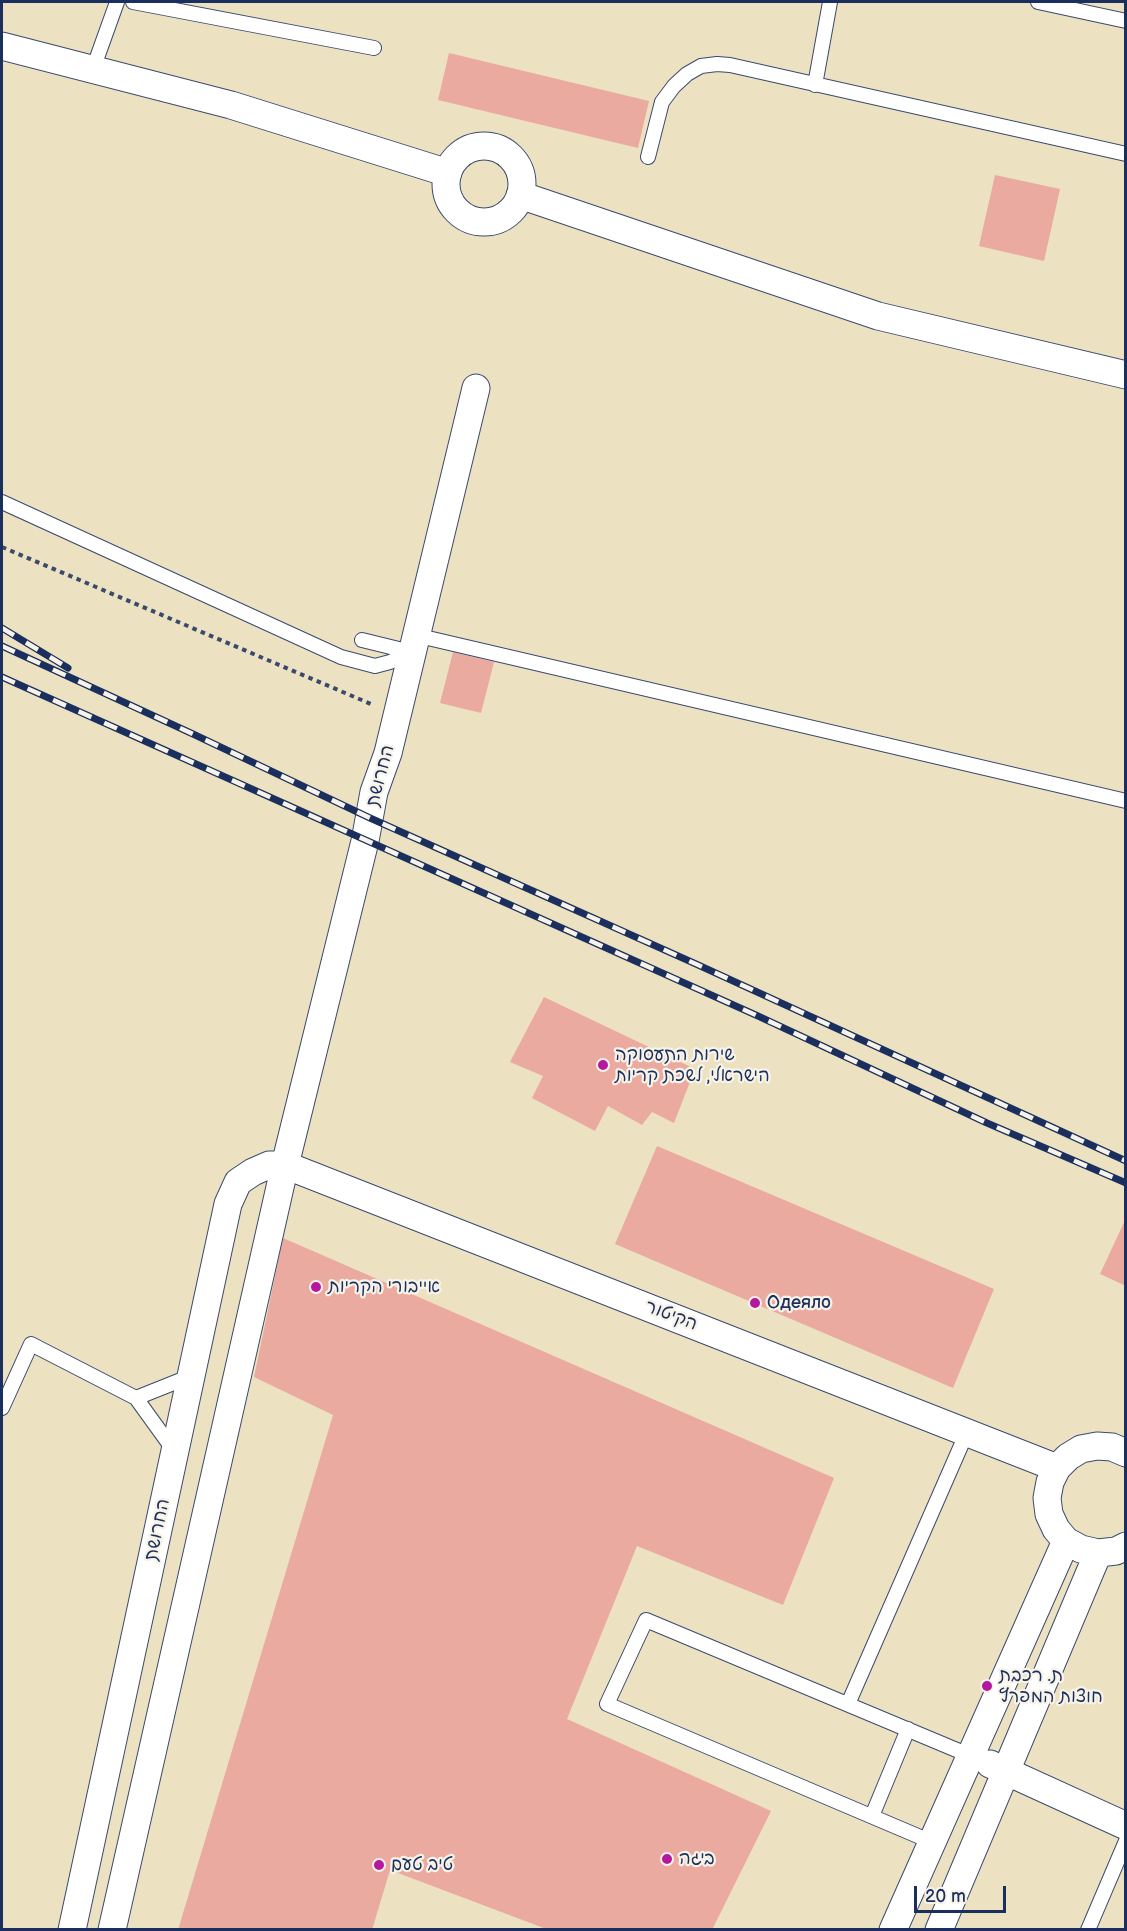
<!DOCTYPE html>
<meta charset="utf-8">
<style>
body{margin:0}
#map{position:relative;width:1127px;height:1931px;overflow:hidden;background:#ece1c1;font-family:"Balsamiq Sans",sans-serif}
canvas{display:block}
.frame{position:absolute;inset:0;border:3px solid #1b2f5e;pointer-events:none}
.scale{position:absolute;left:914px;top:1886px;width:92px;height:27px;box-sizing:border-box;border:3px solid #1b2f5e;border-top:0;padding-left:8px;font-size:18px;line-height:21px;white-space:nowrap;color:#1b2f5e;-webkit-text-stroke:4px #f7f3e8;paint-order:stroke}
</style>
<div id="map">
<canvas width="1127" height="1931"></canvas>
<div class="frame"></div>
<div class="scale">20 m</div>
</div>
<script>
const g = document.querySelector('canvas').getContext('2d');
g.lineJoin = 'round';
function fill(path, color) { g.fillStyle = color; g.fill(path, 'evenodd'); }
const shape = rows => new Path2D(rows.map(r => 'M' + r).join(''));
function strokePath(path, color, width, dash) { g.strokeStyle = color; g.lineWidth = width; g.lineCap = dash ? 'butt' : 'round'; g.setLineDash(dash || []); g.stroke(path); }
function drawText(font, color, halo, rows, align = 'center') {
  g.font = font + ' "Balsamiq Sans","Playpen Sans Hebrew",sans-serif'; g.lineWidth = 4.5; g.setLineDash([]); g.textBaseline = 'middle'; g.strokeStyle = halo; g.fillStyle = color; for (const [text, x, y, turn = 0] of rows) {
    g.save(); g.translate(x, y); g.rotate((+turn || 0) * Math.PI / 180); g.textAlign = isNaN(turn) ? turn : align; if (halo) g.strokeText(text, 0, 0); g.fillText(text, 0, 0); g.restore();
  }
}
fill(shape([
 [449,53,649,101,638,148,438,100],
 [995,175,1060,189,1044,261,979,246],
 [453,652,494,662,481,713,440,703],
 [544,997,695,1069,674,1123,652,1112,642,1125,608,1106,595,1131,532,1098,543,1076,510,1062],
 [657,1146,994,1289,953,1388,615,1244],
 [1126,1218,1126,1286,1100,1274],
 [283,1238,834,1478,783,1605,637,1546,567,1719,771,1811,712,1930,549,1930,390,1870,372,1930,178,1930,333,1415,254,1377]
]), '#eaaaa0');
const lane = shape([
 [133,2,374,48],
 [1038,2,1126,21],
 [93,69,117,2],
 [815,85,830,2],
 [648,157,662,102,674,86,687,74,701,66,717,64,730,65,1126,154],
 [2,502,341,657,375,666,390,662,411,652],
 [415,635,1126,801],
 [362,640,411,652],
 [136,1398,191,1376],
 [2,1408,31,1344,136,1398,175,1452],
 [848,1704,967,1432],
 [872,1816,908,1729],
 [932,1842,607,1704,646,1620,971,1756],
 [1088,1930,1126,1841]
]);
const street = shape([
 [2,46,231,105,448,173],
 '446 184a38 38 0 1 1 76 0a38 38 0 1 1-76 0Z',
 [520,195,878,316,1126,375],
 [1126,1453,1112,1447,1097,1446,1081,1449,1068,1457,1057,1468,1050,1482,1047,1498,1049,1514,1056,1529,1066,1541,1081,1549,1098,1553,1116,1551,1126,1546],
 [990,1764,1126,1826],
 [72,1930,228,1204,238,1182,253,1172,269,1165,285,1165,1057,1468],
 [112,1930,285,1165,365,841,374,792,388,753,476,388],
 [893,1930,1066,1541],
 [939,1930,1098,1553]
]);
strokePath(lane, '#3a4a6d', 16);
strokePath(street, '#3a4a6d', 29);
strokePath(shape([
 [2,547,371,704]
]), '#3a4a6d', 4, [4.5, 4.5]);
strokePath(lane, '#fff', 14);
strokePath(street, '#fff', 27);
const rail = shape([
 [2,628,68,668],
 [2,646,193,734,370,818,696,964,1126,1161],
 [2,677,758,1016,987,1123,1126,1183]
]);
strokePath(rail, '#1b2f5e', 7);
strokePath(rail, '#f7f3e8', 4.5, [14]);
for (const [x, y, r, color] of [
 [603,1065,6,"#b5179e"],
 [316,1287,6,"#b5179e"],
 [755,1303,6,"#b5179e"],
 [987,1686,6,"#b5179e"],
 [667,1859,6,"#b5179e"],
 [379,1865,6,"#b5179e"]
]) { const dot = new Path2D(); dot.arc(x, y, r, 0, 2 * Math.PI); g.fillStyle = color; g.fill(dot); strokePath(dot, '#f7f3e8', 2); }
drawText('18px', '#1b2f5e', '#f7f3e8', [
 ["החרושת",381,776,-75],
 ["הקיטור",671,1316,21],
 ["החרושת",158,1530,-78]
]);
drawText('18px', '#1b2f5e', '#f7f3e8', [
 ["שירות התעסוקה",615,1055],
 ["הישראלי, לשכת קריות",615,1076],
 ["אייבורי הקריות",328,1287],
 ["Одеяло",767,1303],
 ["ת. רכבת",999,1676],
 ["חוצות המפרץ",999,1697],
 ["ביגה",679,1859],
 ["טיב טעם",391,1865]
], 'left');
</script>
